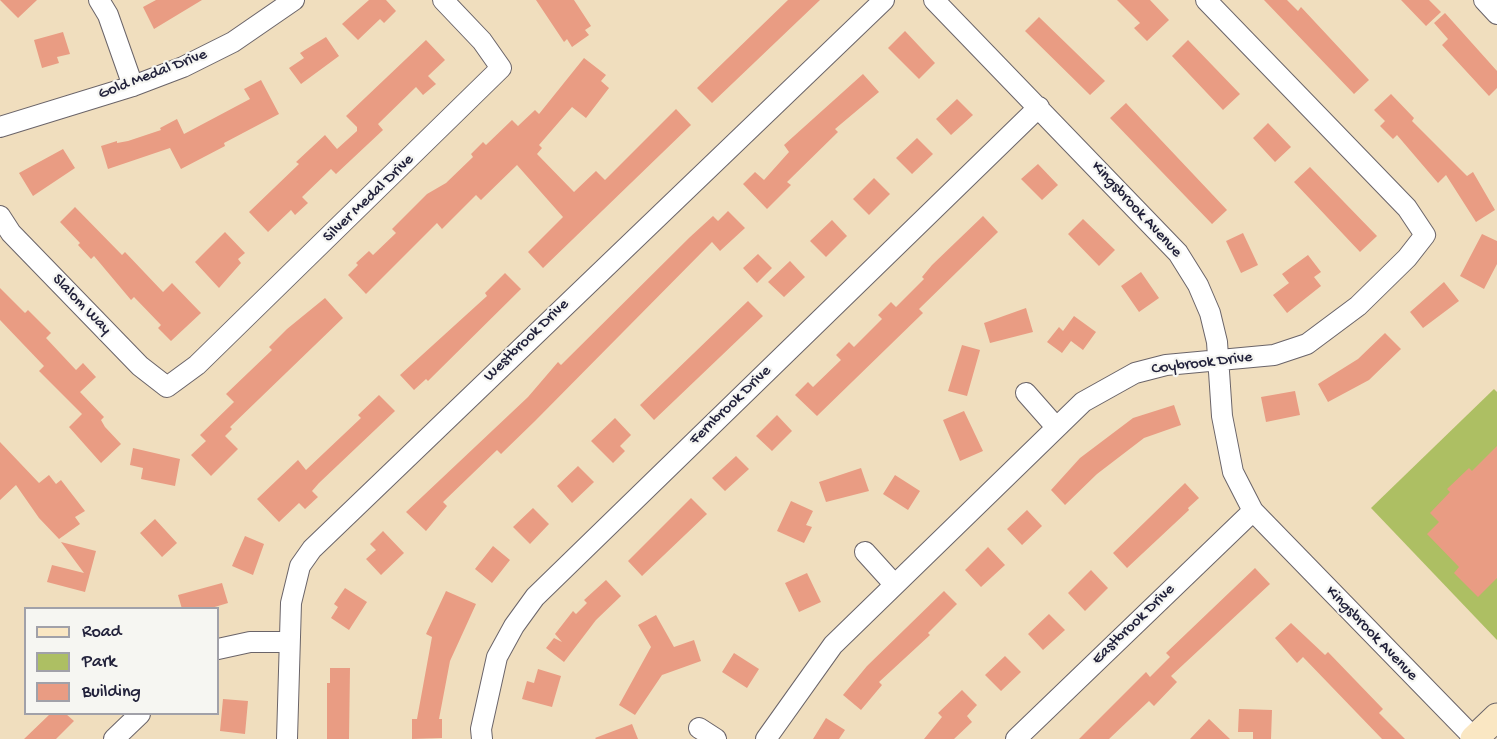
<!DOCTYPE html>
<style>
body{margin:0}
#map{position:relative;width:1497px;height:739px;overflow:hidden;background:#f0debe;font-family:"Gochi Hand",sans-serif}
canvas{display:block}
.legend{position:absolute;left:24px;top:607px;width:195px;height:108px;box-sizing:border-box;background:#f6f6f2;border:2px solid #a1a1a9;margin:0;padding:8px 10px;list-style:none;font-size:18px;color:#22223b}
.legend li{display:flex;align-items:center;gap:12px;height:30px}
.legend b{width:30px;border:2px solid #a1a1a9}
</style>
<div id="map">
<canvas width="1497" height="739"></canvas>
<ul class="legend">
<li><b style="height:8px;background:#fae7c3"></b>Road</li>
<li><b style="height:16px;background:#adbf63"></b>Park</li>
<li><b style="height:16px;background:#e99c83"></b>Building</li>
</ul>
</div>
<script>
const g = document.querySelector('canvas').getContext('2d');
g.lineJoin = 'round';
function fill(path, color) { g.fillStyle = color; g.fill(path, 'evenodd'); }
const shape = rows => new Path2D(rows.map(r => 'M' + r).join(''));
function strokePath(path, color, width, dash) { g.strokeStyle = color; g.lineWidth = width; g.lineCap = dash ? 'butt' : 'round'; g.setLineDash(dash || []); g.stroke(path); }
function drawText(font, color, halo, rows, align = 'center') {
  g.font = font + ' "Gochi Hand",sans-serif'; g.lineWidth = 4.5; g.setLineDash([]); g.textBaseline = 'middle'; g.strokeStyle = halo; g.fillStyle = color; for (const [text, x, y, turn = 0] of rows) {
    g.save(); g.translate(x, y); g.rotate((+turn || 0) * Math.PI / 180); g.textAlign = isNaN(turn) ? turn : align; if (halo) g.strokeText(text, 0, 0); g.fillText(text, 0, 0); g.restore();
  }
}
fill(shape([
 [1494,389,1497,392,1497,640,1371,508]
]), '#adbf63');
fill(shape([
 [0,0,37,0,18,18],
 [156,0,202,0,154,29,143,7],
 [369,0,386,0,396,11,384,23,380,19,358,40,342,24],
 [536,0,574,0,591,26,585,30,589,35,572,47,567,39,564,42],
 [788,0,820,0,712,103,697,88],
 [1117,0,1150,0,1169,20,1147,41,1134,28,1140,23],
 [1264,0,1287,0,1298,11,1301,7,1369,80,1354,94],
 [1401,0,1429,0,1441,12,1426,26],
 [1445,13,1497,71,1497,88,1489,96,1442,45,1448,39,1434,23],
 [1039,17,1105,81,1090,95,1025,31],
 [905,31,935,63,919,79,888,48],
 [63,32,70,54,57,57,59,63,42,68,34,40],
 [326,37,339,56,301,84,289,68,304,58,300,53],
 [426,40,445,60,428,76,436,84,423,95,416,87,378,124,383,130,336,174,331,169,302,197,308,203,295,215,291,210,268,232,249,212,299,164,296,162,325,135,337,149,357,131,357,127,346,116],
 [1188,40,1240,94,1223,110,1172,56],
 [584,58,606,75,601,81,609,88,586,118,572,107,539,145,542,148,537,154,574,192,596,171,605,180,676,109,691,125,543,268,528,252,563,217,517,165,481,200,476,195,442,229,437,223,366,294,348,275,358,265,356,263,369,251,373,255,396,233,392,229,427,194,446,183,473,157,471,154,483,142,486,145,512,120,518,126,535,110,539,114],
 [863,74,879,92,835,129,838,132,787,182,791,185,767,209,743,184,755,172,764,180,789,152,784,145],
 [261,80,279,114,224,143,225,146,181,169,170,148,108,169,101,146,117,141,117,143,128,141,161,130,160,128,177,119,184,134,250,99,244,89],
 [1391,94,1414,118,1412,121,1467,176,1473,172,1495,210,1476,222,1446,175,1438,183,1397,135,1393,139,1380,126,1385,121,1374,110],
 [957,99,973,115,951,135,936,119],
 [1126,103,1227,210,1212,224,1110,118],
 [1268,123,1291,147,1275,162,1253,138],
 [917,138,933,154,912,174,896,158],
 [63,149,75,168,33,196,19,173],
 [1038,164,1058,185,1042,200,1021,179],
 [1310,167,1377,236,1360,252,1294,182],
 [874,178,890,194,869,215,853,199],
 [75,207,122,255,125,252,163,292,172,283,201,313,171,341,158,328,161,325,134,297,131,300,94,256,91,259,78,245,80,243,60,222],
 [728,211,745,228,720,251,712,242,535,421,501,454,497,450,443,502,447,506,426,531,406,512,528,397,558,362,561,365,690,237,713,216,718,221],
 [983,216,998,232,919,309,923,313,817,416,795,395,808,382,813,387,841,360,836,355,849,342,854,347,882,319,878,315,891,302,896,307,924,279,922,277,932,265],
 [1083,219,1115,250,1099,266,1068,234],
 [832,220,847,236,826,257,810,241],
 [225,232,245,253,238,259,241,263,219,288,195,262],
 [1243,233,1258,265,1241,273,1226,241],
 [1482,234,1497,241,1497,264,1484,289,1460,276],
 [758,254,772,268,757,283,743,268],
 [1308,255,1321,272,1314,277,1321,286,1287,313,1273,295,1289,283,1282,274],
 [790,261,805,277,784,297,768,282],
 [1141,272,1159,298,1139,312,1121,286],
 [505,273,521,289,428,381,426,379,414,390,400,375,487,296,485,293],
 [1444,282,1459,301,1423,328,1410,312],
 [0,288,25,313,28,310,51,333,46,338,76,370,83,363,96,377,80,392,104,417,101,420,105,427,121,444,101,463,69,427,82,414,39,371,44,366,0,320],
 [325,298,343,318,230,427,232,429,225,436,238,449,211,476,191,455,206,441,200,435,234,402,226,394,272,350,269,347,287,329],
 [748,301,763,316,654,420,640,405],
 [1026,308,1033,332,990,343,984,323],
 [1074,316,1096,332,1083,350,1071,341,1062,353,1047,342,1059,327,1063,331],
 [1385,333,1401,349,1369,380,1328,402,1318,384,1358,359],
 [962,345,980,350,967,396,948,391],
 [1295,391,1300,415,1266,422,1261,397],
 [379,395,395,411,319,483,312,491,318,497,305,509,299,503,279,522,257,499,298,460,306,470,361,418,358,415],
 [1174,405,1181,425,1144,438,1097,474,1065,505,1051,490,1080,458,1133,418],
 [964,411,983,451,960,461,943,420],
 [777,415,792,431,772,451,756,436],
 [615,418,631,435,620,446,625,451,613,463,591,441],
 [0,442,39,483,49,475,56,484,61,480,85,511,75,517,80,524,59,539,39,518,16,485,0,500],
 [1497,446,1497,578,1478,597,1454,573,1459,567,1427,534,1439,522,1430,513,1450,492,1447,489,1469,468,1472,471],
 [133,448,180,459,175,486,141,479,143,468,130,465],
 [736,456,749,469,725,491,712,478],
 [578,466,594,482,572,503,557,486],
 [861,468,869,491,826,502,819,482],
 [895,475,920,491,908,510,883,494],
 [1185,483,1199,498,1188,508,1189,510,1127,568,1113,553],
 [691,498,707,514,642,576,628,561],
 [791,501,813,511,806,525,812,527,804,543,777,531],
 [533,508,549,524,530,544,513,527],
 [1027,510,1042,526,1022,545,1007,529],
 [155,519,177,543,162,557,140,533],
 [383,531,404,553,381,575,366,559,376,550,370,544],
 [245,536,264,544,253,575,232,566],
 [61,542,96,551,85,592,47,582,52,565,84,573],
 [493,546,510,560,492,583,475,569],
 [988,547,1005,565,981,587,965,570],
 [1255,568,1270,584,1171,676,1177,682,1154,706,1149,701,1109,739,1079,739,1146,672,1150,677,1170,657,1166,653],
 [1091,570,1108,588,1085,611,1068,593],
 [807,573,821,602,799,612,785,583],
 [606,580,621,596,596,620,564,662,546,648,554,638,562,642,555,634,573,611,576,614,587,603,584,600],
 [222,583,228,603,208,609,182,609,178,595],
 [345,588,367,602,349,630,331,618,338,607,334,604],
 [446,591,476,604,450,661,439,719,442,719,442,738,412,739,412,719,417,719,432,637,426,634],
 [944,591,957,604,928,633,930,635,879,682,882,685,861,710,843,695,867,666],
 [1049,614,1065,630,1043,650,1028,634],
 [656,615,674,647,694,640,701,661,662,675,635,715,619,705,651,647,638,625],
 [1291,623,1325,655,1328,652,1383,709,1379,713,1405,739,1382,739,1303,657,1297,663,1275,638],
 [734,653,759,669,747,688,722,672],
 [1005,656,1021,672,1001,691,985,675],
 [330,668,350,668,349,739,327,739,327,683,330,683],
 [538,669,561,676,552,707,522,699,527,681,534,683],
 [962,690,977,705,967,716,972,722,954,739,924,739,942,717,938,713],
 [223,699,248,701,245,734,220,731],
 [1239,709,1272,710,1271,739,1253,739,1253,732,1238,732],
 [50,714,66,714,74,721,56,739,24,739],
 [826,718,845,730,839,739,813,739],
 [1209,719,1230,739,1190,739],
 [632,724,638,739,596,739,595,738]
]), '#e99c83');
const street = shape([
 [99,0,108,15,133,86],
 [934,0,1178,253,1198,285,1210,313,1217,342,1222,416,1233,472,1253,511,1475,739],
 [1484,0,1497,14],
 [0,127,133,86,183,67,233,42,294,0],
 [0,216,11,233,140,366,167,387,197,365,501,68,482,41,443,0],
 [1026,393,1056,427],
 [865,552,894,584],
 [218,649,250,642,289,642],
 [699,728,716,739],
 [114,739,140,714],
 [287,739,291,603,300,566,312,549,884,0],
 [482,739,481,729,497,657,514,626,535,597,1039,107],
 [766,739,833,645,1083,402,1135,373,1166,365,1274,355,1307,344,1358,306,1407,258,1425,235,1407,208,1206,0],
 [1016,739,1253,511]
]);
const secondary = shape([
 [1474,739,1497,717]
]);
strokePath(street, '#6a6469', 22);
strokePath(secondary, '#6a6469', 29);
strokePath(street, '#fff', 20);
strokePath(secondary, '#fae7c3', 27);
drawText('16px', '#22223b', '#f6f6f2', [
 ["Gold Medal Drive",153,75,-21],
 ["Silver Medal Drive",369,199,-44],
 ["Kingsbrook Avenue",1136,210,47],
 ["Slalom Way",81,305,46],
 ["Westbrook Drive",527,341,-44],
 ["Coybrook Drive",1202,364,-7],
 ["Fernbrook Drive",731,406,-44],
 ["Eastbrook Drive",1134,625,-44],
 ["Kingsbrook Avenue",1371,634,46]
]);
</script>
